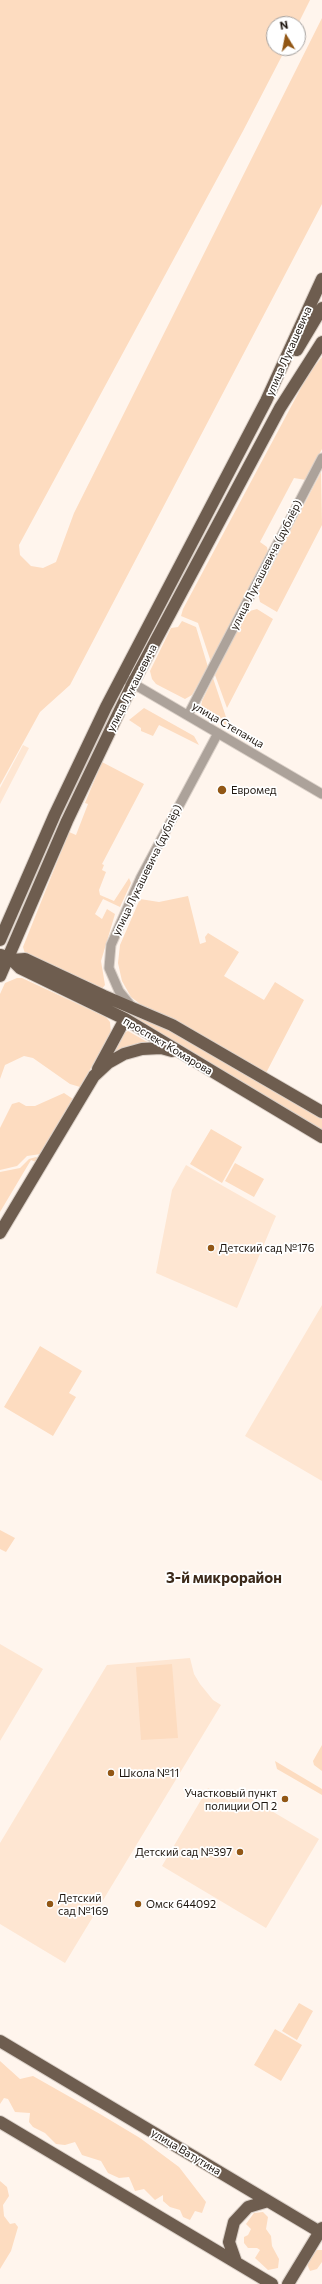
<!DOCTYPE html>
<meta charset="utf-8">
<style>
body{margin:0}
#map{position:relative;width:322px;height:2284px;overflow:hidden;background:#fff5ed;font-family:Commissioner,sans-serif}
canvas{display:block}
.north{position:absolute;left:266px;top:16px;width:40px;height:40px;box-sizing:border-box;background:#fff;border:1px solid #a5a19f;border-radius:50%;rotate:350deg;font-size:11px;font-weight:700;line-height:16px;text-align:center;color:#1d150e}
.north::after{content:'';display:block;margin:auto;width:14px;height:18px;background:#925715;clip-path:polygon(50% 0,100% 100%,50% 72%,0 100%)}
</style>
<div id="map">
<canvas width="322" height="2284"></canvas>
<div class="north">N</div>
</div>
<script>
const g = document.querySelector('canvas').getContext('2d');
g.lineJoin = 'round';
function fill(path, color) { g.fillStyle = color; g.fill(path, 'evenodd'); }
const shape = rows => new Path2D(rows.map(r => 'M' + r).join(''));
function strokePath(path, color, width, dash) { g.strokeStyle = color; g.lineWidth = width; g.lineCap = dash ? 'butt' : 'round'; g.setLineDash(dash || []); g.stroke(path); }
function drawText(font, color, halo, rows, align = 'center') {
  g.font = font + ' Commissioner,sans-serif'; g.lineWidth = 3.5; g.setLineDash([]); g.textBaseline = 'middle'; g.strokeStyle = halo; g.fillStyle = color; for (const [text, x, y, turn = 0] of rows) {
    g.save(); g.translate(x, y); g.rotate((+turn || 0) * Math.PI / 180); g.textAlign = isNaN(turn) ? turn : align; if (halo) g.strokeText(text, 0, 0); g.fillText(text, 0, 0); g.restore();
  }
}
fill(shape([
 [23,745,29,748,0,804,0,788],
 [186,1165,276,1216,237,1308,156,1273,172,1190],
 [322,1305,322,1481,245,1436],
 [0,1644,43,1669,0,1741],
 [190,1658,194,1674,200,1684,213,1700,221,1705,65,1963,0,1924,0,1843,107,1665],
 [208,1788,229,1801,236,1790,319,1839,266,1928,162,1866]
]), '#fee6d2');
fill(shape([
 [0,0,310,0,298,24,274,24,274,48,286,48,243,131,19,545,20,555,31,566,43,568,56,562,74,513,322,18,322,204,70,685,40,712,0,785],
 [322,357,322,449,306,480,294,478,260,542,267,547,268,552,211,662,198,623,181,616,183,609,309,373],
 [321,472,322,525,277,612,260,602,258,593],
 [257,609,273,619,227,708,215,675,246,612],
 [182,621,196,627,208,667,192,695,185,699,156,684,152,679,150,671,171,628,178,627],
 [213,678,227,720,234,730,232,733,201,707,202,701],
 [144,708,194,736,199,745,159,725,153,736,141,731,141,728,129,720],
 [102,762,144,784,102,864,104,865,102,870,106,872,99,890,100,895,114,901,129,878,131,883,120,907,103,899,95,914,102,919,107,909,115,914,101,961,105,985,101,990,26,957,23,947,69,832,76,835,88,804,85,803],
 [188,896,200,944,206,942,205,937,208,933,239,952,224,976,264,1000,275,982,304,1000,266,1073,144,1007,131,997,122,981,118,963,120,945,140,899,159,902],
 [22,963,169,1028,322,1116,322,1131],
 [17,978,22,978,106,1017,110,1022,111,1033,80,1087,70,1084,33,1058,24,1056,5,1065,0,1079,0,994,5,983],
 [128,1031,156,1047,112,1055,122,1034],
 [64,1093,73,1099,41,1154,27,1156,17,1166,0,1170,0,1128,12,1104,19,1102,26,1106,35,1106],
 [211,1129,242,1147,222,1183,190,1164],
 [36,1157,38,1158,36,1162,31,1160,0,1212,0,1172,20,1168,29,1159],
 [235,1163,264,1179,254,1197,225,1181],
 [40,1346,82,1371,69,1393,76,1397,53,1436,4,1407],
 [0,1530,15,1538,6,1552,0,1549],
 [172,1664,178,1738,141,1740,136,1667],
 [322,1745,322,1771,314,1765,313,1761],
 [275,1761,322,1789,322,1795,277,1769],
 [299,2003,313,2011,297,2040,282,2031],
 [275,2029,302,2045,281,2081,254,2065],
 [0,2061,20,2079,33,2076,100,2114,140,2138,179,2167,206,2202,202,2213,195,2211,190,2220,183,2217,180,2210,170,2207,163,2201,163,2195,155,2200,144,2189,135,2191,129,2177,119,2178,108,2173,101,2161,82,2155,75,2142,65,2145,56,2144,45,2133,33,2127,29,2122,30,2113,15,2112,8,2099,4,2098,0,2104],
 [0,2181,7,2187,9,2196,3,2205,4,2216,10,2224,15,2223,18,2227,11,2251,0,2269],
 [263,2212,268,2217,266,2229,271,2236,272,2246,279,2259,278,2268,268,2270,255,2258,260,2250,257,2248,248,2248,244,2243,244,2237,248,2235,251,2229,246,2224,254,2213],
 [317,2250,322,2250,322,2262,317,2269,310,2271,307,2264,312,2255]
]), '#fddcc0');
const minor = shape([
 [127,680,322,794],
 [188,715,322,458],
 [132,1007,119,991,109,968,111,945,141,877,218,733]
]);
const major = shape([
 [297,350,322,308],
 [0,940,55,814,106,707,266,401,322,279],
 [1,955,12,960,20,968,125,1019,322,1137],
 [12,960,25,959,104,996,172,1025,322,1112],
 [0,976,67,821,133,683,280,408,322,342],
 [98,1069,125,1019],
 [0,1233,94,1076,108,1063,124,1054,142,1049,161,1048,172,1051],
 [0,2041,320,2232],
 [0,2122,272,2284],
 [236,2262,229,2242,234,2222,248,2207,268,2201],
 [288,2284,322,2228]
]);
strokePath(minor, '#dbd1c9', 11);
strokePath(major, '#dbd1c9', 14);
strokePath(minor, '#aca29a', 9);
strokePath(major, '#6e5d4f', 12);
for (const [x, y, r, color] of [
 [222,790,5,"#925715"],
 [211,1248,4,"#925715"],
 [111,1773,4,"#925715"],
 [285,1799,4,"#925715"],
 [240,1852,4,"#925715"],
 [50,1904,4,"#925715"],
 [138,1904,4,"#925715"]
]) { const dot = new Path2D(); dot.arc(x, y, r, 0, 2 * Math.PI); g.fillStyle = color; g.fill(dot); strokePath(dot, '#fff', 1.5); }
drawText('11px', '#1d150e', '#fff', [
 ["улица Лукашевича",289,351,-66],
 ["улица Лукашевича (дублёр)",266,565,-63],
 ["улица Лукашевича",132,688,-63],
 ["улица Степанца",228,725,30],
 ["улица Лукашевича (дублёр)",147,870,-64],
 ["проспект Комарова",168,1046,31],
 ["улица Ватутина",186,2152,31]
]);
drawText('11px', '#1d150e', '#fff', [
 ["Евромед",231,790],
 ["Детский сад №176",219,1248],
 ["Школа №11",119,1773],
 ["Участковый пункт",277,1793,"right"],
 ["полиции ОП 2",277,1806,"right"],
 ["Детский сад №397",232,1852,"right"],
 ["Детский",58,1898],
 ["сад №169",58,1911],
 ["Омск 644092",146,1904]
], 'left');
drawText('bold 15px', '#3c2a1a', '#fff', [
 ["3-й микрорайон",224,1578]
]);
</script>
